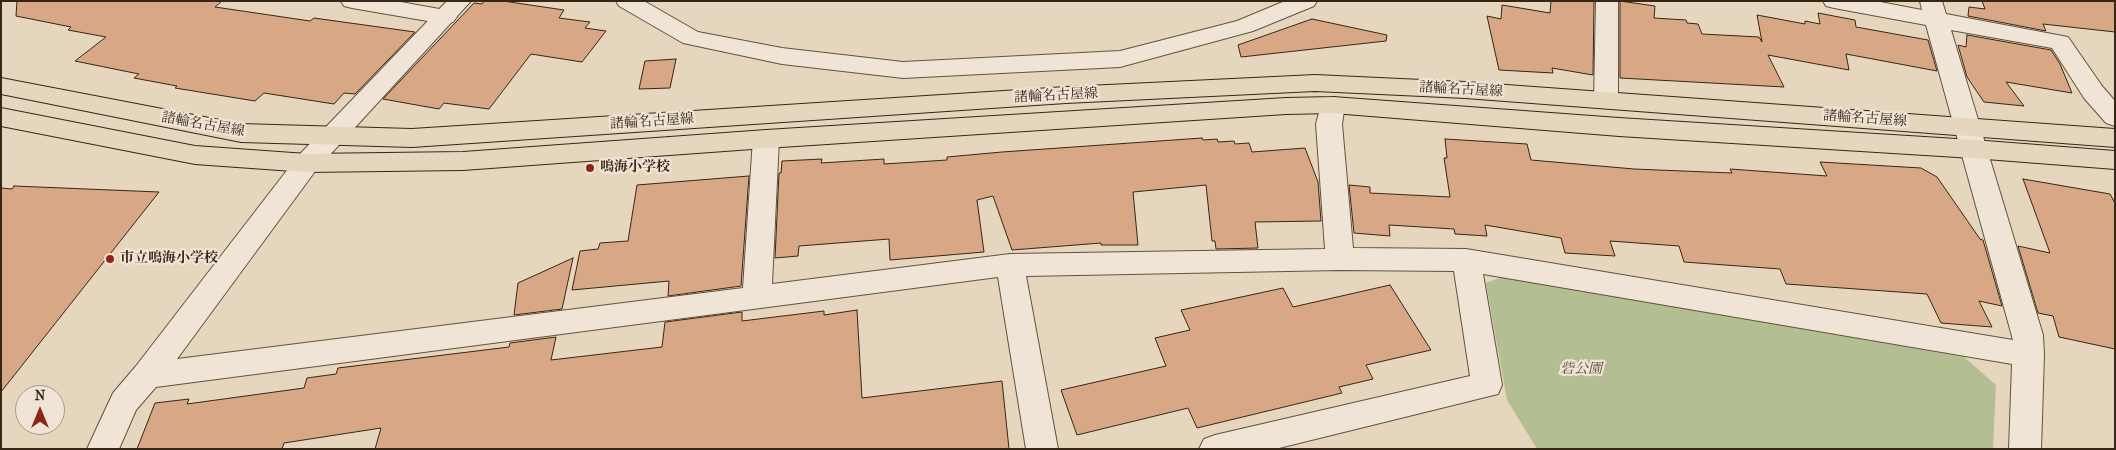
<!DOCTYPE html>
<meta charset="utf-8">
<style>
body{margin:0}
#map{position:relative;width:2116px;height:450px;overflow:hidden;background:#e7d6be;font-family:"IM FELL French Canon",serif}
canvas{display:block}
.frame{position:absolute;inset:0;border:2px solid #362616;pointer-events:none}
.north{position:absolute;left:15px;top:385px;width:50px;height:50px;box-sizing:border-box;background:#efe4d5;border:1px solid #a59889;border-radius:50%;rotate:0deg;font-size:14px;font-weight:700;line-height:20px;text-align:center;color:#362616}
.north::after{content:'';display:block;margin:auto;width:18px;height:22px;background:#8f2418;clip-path:polygon(50% 0,100% 100%,50% 72%,0 100%)}
</style>
<div id="map">
<canvas width="2116" height="450"></canvas>
<div class="frame"></div>
<div class="north">N</div>
</div>
<script>
const g = document.querySelector('canvas').getContext('2d');
g.lineJoin = 'round';
function fill(path, color) { g.fillStyle = color; g.fill(path, 'evenodd'); }
const shape = rows => new Path2D(rows.map(r => 'M' + r).join(''));
function strokePath(path, color, width, dash) { g.strokeStyle = color; g.lineWidth = width; g.lineCap = dash ? 'butt' : 'round'; g.setLineDash(dash || []); g.stroke(path); }
function drawText(font, color, halo, rows, align = 'center') {
  g.font = font + ' "IM FELL French Canon","Noto Serif JP",serif'; g.lineWidth = 4.5; g.setLineDash([]); g.textBaseline = 'middle'; g.strokeStyle = halo; g.fillStyle = color; for (const [text, x, y, turn = 0] of rows) {
    g.save(); g.translate(x, y); g.rotate((+turn || 0) * Math.PI / 180); g.textAlign = isNaN(turn) ? turn : align; if (halo) g.strokeText(text, 0, 0); g.fillText(text, 0, 0); g.restore();
  }
}
fill(shape([
 [1502,277,1964,357,1996,385,1993,449,1537,449,1507,400,1486,283]
]), '#b4be93');
const building = shape([
 [17,1,222,1,215,7,310,21,314,18,415,32,355,94,344,93,334,104,264,93,255,101,175,88,177,86,134,78,139,74,75,61,106,37,68,30,71,27,16,16,17,1],
 [484,1,503,1,564,10,559,18,590,22,585,28,606,31,582,62,531,54,489,109,444,103,439,109,383,99,474,3,482,4,484,1],
 [1551,1,1594,1,1593,75,1552,68,1553,73,1499,70,1487,16,1501,19,1502,5,1550,13,1551,1],
 [1620,1,1655,6,1654,18,1686,20,1687,23,1698,24,1702,34,1759,37,1762,42,1757,15,1805,24,1805,21,1820,24,1818,13,1855,20,1856,27,1928,40,1937,71,1846,54,1849,70,1768,55,1784,87,1620,78,1620,1],
 [1982,1,2115,1,2115,32,2043,24,2046,31,1968,16,1969,7,1985,9,1982,1],
 [1312,19,1387,35,1386,41,1241,57,1238,45,1312,19],
 [1967,35,2051,50,2060,64,2072,93,2006,82,2024,106,1984,102,1967,77,1958,45,1966,47,1967,35],
 [676,59,670,88,639,89,645,61,676,59],
 [1202,138,1203,140,1217,139,1218,142,1234,141,1235,144,1249,143,1252,152,1305,148,1318,182,1321,221,1255,222,1258,248,1216,249,1215,241,1212,241,1206,185,1133,192,1138,245,1101,245,1101,243,1012,250,993,196,977,200,984,252,890,260,889,239,799,246,798,256,775,258,779,173,781,173,782,161,822,159,821,163,884,159,884,164,947,160,947,157,1002,152,1202,138],
 [1445,139,1527,144,1531,160,1634,169,1732,173,1730,169,1827,176,1820,162,1921,168,1937,177,1980,239,1983,240,2002,306,1979,301,1992,327,1941,323,1927,294,1786,284,1780,269,1684,262,1679,246,1610,241,1615,256,1565,253,1561,238,1485,225,1487,236,1455,234,1454,229,1389,225,1390,236,1354,233,1349,185,1370,187,1370,193,1450,197,1444,158,1447,158,1445,139],
 [749,176,741,286,668,296,669,281,572,290,580,251,598,249,600,243,628,241,637,185,749,176],
 [2023,179,2110,194,2115,203,2115,349,2059,337,2053,316,2038,313,2018,246,2050,253,2023,179],
 [14,186,159,192,1,392,1,188,12,189,14,186],
 [573,258,562,309,514,315,518,283,573,258],
 [1390,285,1431,350,1366,365,1373,379,1339,387,1342,393,1197,428,1188,408,1077,435,1061,390,1166,366,1155,338,1190,330,1181,310,1283,288,1293,307,1390,285],
 [857,310,862,398,1002,381,1009,449,375,449,381,428,284,443,282,449,137,449,155,403,189,399,187,404,304,388,307,378,336,374,338,368,509,347,510,343,556,337,551,360,662,347,665,322,742,312,742,321,824,311,824,315,857,310]
]);
fill(building, '#d8a785');
strokePath(building, '#362616', 1);
const minor = shape([
 [341,1,395,1,445,10,453,12,457,17,453,22,445,24,352,8,344,6,341,1],
 [616,1,644,1,698,32,782,48,903,62,1120,51,1237,21,1285,1,1317,1,1314,6,1253,31,1120,67,903,78,782,64,683,43,619,6,616,1],
 [1596,1,1618,1,1618,100,1615,106,1606,108,1597,106,1594,100,1596,1],
 [1823,1,1875,1,1922,10,1920,1,1942,1,1946,14,2068,37,2102,86,2115,101,2115,126,2106,123,2084,98,2052,48,1951,30,2043,335,2044,355,2041,449,2009,449,2012,364,1483,274,1502,385,1498,394,1275,449,1199,449,1204,439,1215,435,1470,376,1454,271,1340,270,1026,276,1058,449,1026,449,998,277,156,387,136,410,119,449,87,449,113,393,136,366,298,156,307,154,316,156,320,163,316,170,177,359,743,288,753,139,757,133,766,130,775,133,779,139,772,284,1010,254,1325,249,1316,124,1321,105,1324,99,1333,97,1342,99,1345,105,1342,124,1353,248,1466,249,2013,340,1926,25,1834,8,1826,6,1823,1]
]);
const tertiary = shape([
 [447,1,471,1,316,170,307,172,298,170,294,163,298,156,447,1]
]);
const primary = shape([
 [1315,75,1465,82,2115,129,2115,147,1465,98,1315,91,1066,103,412,147,241,142,1,94,1,78,241,124,412,129,1066,87,1315,75],
 [1333,97,1619,118,1973,140,2115,151,2115,169,1973,158,1619,136,1333,113,1286,114,766,148,463,170,307,172,195,164,1,126,1,108,195,146,307,154,463,152,766,130,1286,98,1333,97]
]);
strokePath(minor, '#625240', 2);
strokePath(tertiary, '#625240', 2);
strokePath(primary, '#362616', 2);
fill(minor, '#efe4d5');
fill(tertiary, '#efe4d5');
fill(primary, '#e7d6be');
for (const [x, y, r, color] of [
 [590,168,5,"#8f2418"],
 [110,259,5,"#8f2418"]
]) { const dot = new Path2D(); dot.arc(x, y, r, 0, 2 * Math.PI); g.fillStyle = color; g.fill(dot); strokePath(dot, '#efe4d5', 2); }
drawText('14px', '#362616', '#efe4d5', [
 ["諸輪名古屋線",1461,90,3],
 ["諸輪名古屋線",1056,96,-3],
 ["諸輪名古屋線",1865,119,4],
 ["諸輪名古屋線",652,122,-4],
 ["諸輪名古屋線",203,125,10]
]);
drawText('bold 14px', '#362616', '#efe4d5', [
 ["鳴海小学校",600,168],
 ["市立鳴海小学校",120,259]
], 'left');
drawText('italic 14px', '#564c35', '#efe4d5', [
 ["砦公園",1581,370]
]);
</script>
